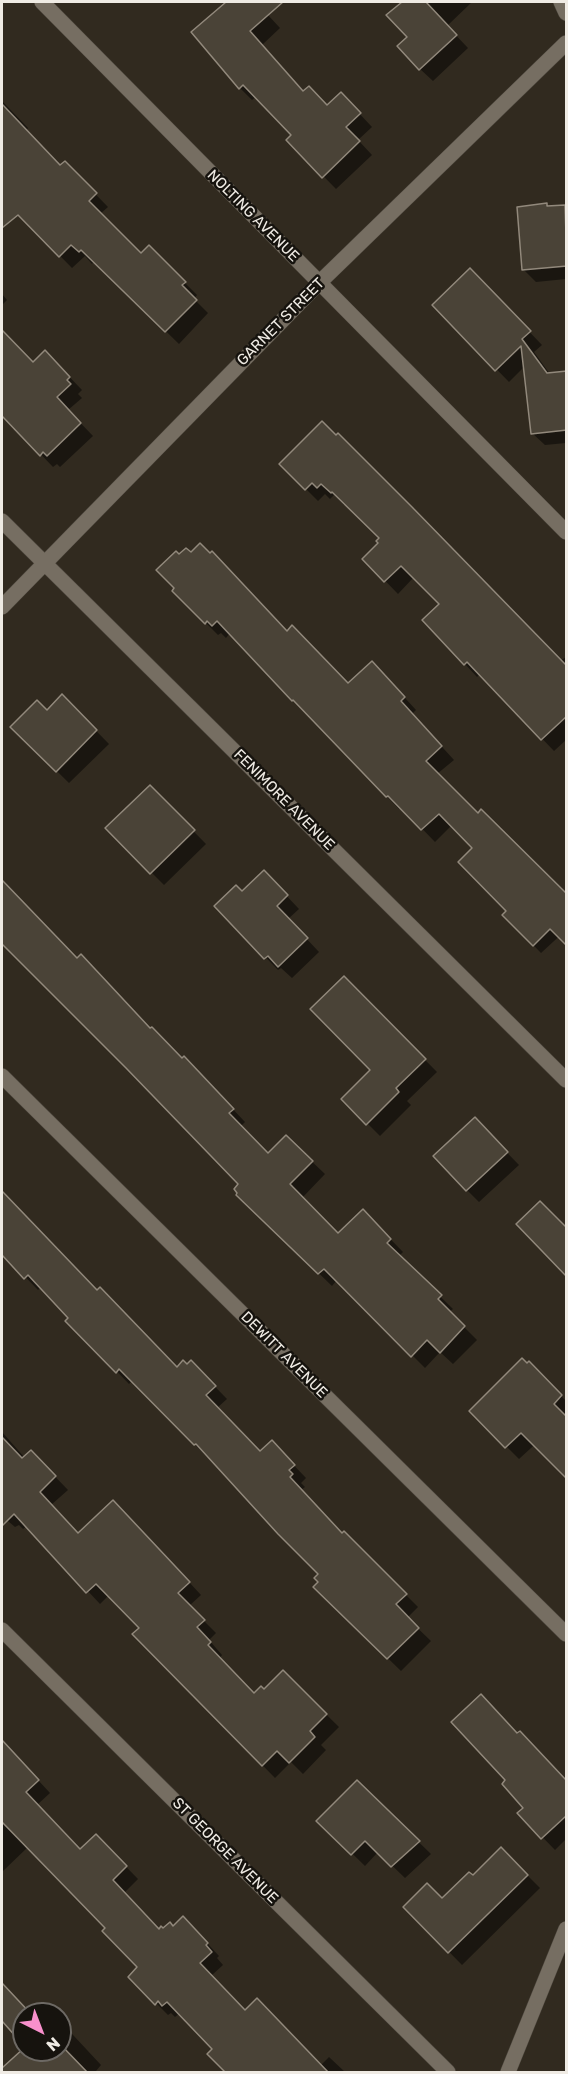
<!DOCTYPE html>
<style>
body{margin:0}
#map{position:relative;width:568px;height:2074px;overflow:hidden;background:#312a1f;font-family:Rubik,sans-serif}
canvas{display:block}
.frame{position:absolute;inset:0;border:3px solid #efebe4;pointer-events:none}
.north{position:absolute;left:12px;top:2002px;width:60px;height:60px;box-sizing:border-box;background:#16130e;border:2px solid #6d6964;border-radius:50%;rotate:138deg;font-size:16px;font-weight:700;line-height:24px;text-align:center;color:#efebe4}
.north::after{content:'';display:block;margin:auto;width:21px;height:27px;background:#f890cc;clip-path:polygon(50% 0,100% 100%,50% 72%,0 100%)}
</style>
<div id="map">
<canvas width="568" height="2074"></canvas>
<div class="frame"></div>
<div class="north">N</div>
</div>
<script>
const g = document.querySelector('canvas').getContext('2d');
g.lineJoin = 'round';
function fill(path, color) { g.fillStyle = color; g.fill(path, 'evenodd'); }
const shape = rows => new Path2D(rows.map(r => 'M' + r).join(''));
function strokePath(path, color, width, dash) { g.strokeStyle = color; g.lineWidth = width; g.lineCap = dash ? 'butt' : 'round'; g.setLineDash(dash || []); g.stroke(path); }
function drawText(font, color, halo, rows, align = 'center') {
  g.font = font + ' Rubik,sans-serif'; g.lineWidth = 5; g.setLineDash([]); g.textBaseline = 'middle'; g.strokeStyle = halo; g.fillStyle = color; for (const [text, x, y, turn = 0] of rows) {
    g.save(); g.translate(x, y); g.rotate((+turn || 0) * Math.PI / 180); g.textAlign = isNaN(turn) ? turn : align; if (halo) g.strokeText(text, 0, 0); g.fillText(text, 0, 0); g.restore();
  }
}
fill(shape([
 [228,2,256,2,280,28,262,45,304,93,327,107,341,94,372,127,358,140,372,155,336,189,288,140,293,135,256,97,252,100,240,88,193,33],
 [404,2,472,2,447,26,468,48,433,81,420,69,409,37,388,15],
 [2,101,28,128,26,131,61,167,65,163,108,207,100,214,141,255,149,247,197,295,194,299,208,313,179,344,94,261,92,264,85,256,72,268,8,203,14,198,2,185],
 [546,204,550,208,564,206,566,208,566,279,536,282,524,270],
 [470,270,542,345,534,352,550,374,566,372,566,443,545,445,532,433,525,366,509,382,434,305],
 [2,294,7,300,2,305],
 [2,332,33,364,58,365,82,390,78,394,82,398,68,410,93,436,60,467,57,464,53,467,4,416,12,409,2,399],
 [322,423,560,661,566,657,566,740,554,751,480,674,477,677,465,664,424,620,441,604,414,577,398,594,364,559,380,543,381,538,346,503,344,505,334,495,330,499,325,494,318,501,281,464],
 [174,591,287,632,348,684,384,675,416,710,412,714,454,760,437,774,566,930,541,953,504,915,508,911,475,848,452,825,435,842,401,807,399,809,293,700,230,633,226,638,221,633,218,635],
 [62,696,109,744,69,783,12,727,47,712],
 [150,787,206,844,164,885,107,828],
 [264,872,299,909,288,919,319,952,292,978,281,968,278,970,216,906,242,893],
 [6,887,77,960,196,1070,245,1122,241,1126,269,1155,286,1137,325,1174,302,1198,338,1235,363,1211,403,1252,399,1256,453,1309,449,1312,477,1340,453,1364,440,1352,425,1368,337,1280,332,1286,238,1195,240,1184,2,942,2,892],
 [344,978,437,1072,407,1101,411,1105,380,1136,343,1099,372,1070],
 [487,1132,519,1165,479,1202,467,1190],
 [2,1195,97,1292,177,1369,187,1366,191,1362,227,1399,217,1408,260,1453,284,1455,306,1478,301,1483,305,1487,301,1490,342,1535,344,1533,418,1607,407,1618,431,1641,401,1671,315,1587,320,1582,320,1574,208,1455,207,1457,133,1380,129,1384,68,1321,71,1318,41,1287,38,1290,2,1253],
 [529,1363,566,1401,566,1416,519,1459,471,1411],
 [2,1432,25,1458,43,1464,68,1490,51,1505,79,1535,126,1514,201,1595,189,1606,216,1633,209,1640,222,1655,219,1659,254,1695,264,1691,283,1672,339,1727,321,1745,326,1750,303,1774,291,1762,275,1778,134,1634,141,1628,109,1595,100,1604,27,1526,23,1529,19,1525,15,1527,2,1516],
 [2,1741,50,1793,37,1805,80,1850,96,1836,138,1879,124,1893,159,1931,173,1928,195,1930,219,1956,217,1958,223,1965,211,1976,245,2012,320,2066,329,2057,345,2072,228,2072,214,2049,180,2013,175,2017,171,2013,168,2015,130,1977,139,1968,107,1928,28,1847,2,1872,2,1811,4,1808,2,1805],
 [533,1745,566,1781,566,1839,555,1850,519,1813,525,1808,507,1780],
 [357,1782,431,1854,405,1878,378,1852,365,1866,319,1821],
 [501,1849,540,1888,462,1965,405,1907,442,1900,473,1877],
 [60,2021,101,2065,96,2071,98,2072,25,2072,13,2059,24,2050,60,2050]
]), '#0007');
const building = shape([
 [226,2,283,2,250,31,303,91,309,86,327,105,341,92,361,113,346,127,360,141,322,178,286,140,291,135,243,85,239,89,191,32,226,2],
 [402,2,426,2,457,35,419,70,397,46,407,37,386,15,402,2],
 [2,104,60,165,65,161,97,193,89,201,141,253,149,245,186,282,182,285,197,300,165,332,81,250,79,252,71,245,59,257,18,215,2,228,2,104],
 [547,203,547,206,565,205,567,266,522,270,517,207,547,203],
 [470,268,531,331,522,339,547,373,567,371,567,430,531,434,521,346,495,371,432,305,470,268],
 [2,330,33,362,45,350,70,377,67,380,71,384,57,397,81,423,47,456,43,452,40,456,2,416,2,330],
 [322,421,336,435,338,433,412,507,567,666,567,716,541,740,467,662,464,665,422,620,439,604,401,566,384,582,362,559,378,543,376,541,379,538,332,492,331,493,321,484,317,488,312,483,305,490,279,464,322,421],
 [200,543,210,553,212,551,287,631,292,625,348,683,372,661,405,697,401,701,442,746,426,761,478,813,481,809,567,894,567,946,550,929,533,946,502,915,506,911,458,862,472,848,439,814,421,830,388,796,386,797,293,700,292,701,217,621,212,626,207,621,205,624,172,591,174,588,156,570,176,551,179,554,186,548,191,552,200,543],
 [62,694,97,730,56,772,10,727,37,700,47,710,62,694],
 [150,785,195,830,150,874,105,828,150,785],
 [264,870,288,895,277,906,308,938,278,967,268,956,264,959,214,906,236,885,242,891,264,870],
 [2,880,77,958,81,954,150,1028,152,1027,182,1058,184,1056,234,1109,229,1113,268,1153,286,1135,313,1161,290,1184,338,1233,363,1209,391,1239,387,1243,442,1295,438,1299,465,1326,440,1353,427,1340,411,1357,324,1269,318,1274,236,1195,237,1193,234,1189,238,1184,126,1068,2,944,2,880],
 [344,976,426,1059,396,1088,399,1092,366,1125,341,1099,370,1070,310,1009,344,976],
 [475,1117,508,1152,466,1191,433,1156,475,1117],
 [2,1191,97,1290,100,1287,177,1367,183,1360,187,1364,191,1360,216,1386,206,1395,260,1451,272,1440,295,1465,289,1470,293,1474,290,1477,342,1533,344,1531,407,1594,396,1604,419,1628,387,1659,313,1587,318,1582,314,1578,318,1574,278,1534,196,1444,194,1445,119,1369,116,1373,65,1321,68,1318,28,1275,24,1279,2,1255,2,1191],
 [540,1201,567,1228,567,1277,516,1224,540,1201],
 [522,1358,527,1363,529,1361,562,1395,554,1404,567,1417,567,1479,521,1433,505,1448,469,1411,522,1358],
 [2,1437,22,1458,31,1450,56,1476,40,1492,78,1533,113,1500,190,1582,178,1593,205,1620,197,1627,211,1642,208,1645,254,1693,261,1686,264,1689,283,1670,327,1714,310,1731,315,1737,289,1763,277,1751,262,1766,132,1634,139,1628,96,1584,86,1593,14,1514,2,1526,2,1437],
 [481,1694,517,1733,520,1731,566,1780,566,1816,541,1839,517,1813,523,1808,502,1784,505,1780,451,1722,481,1694],
 [2,1740,39,1780,26,1792,80,1849,96,1834,127,1866,113,1880,159,1929,161,1926,163,1928,170,1922,173,1926,183,1916,208,1943,206,1945,212,1952,200,1963,245,2010,257,1998,329,2073,226,2073,207,2054,212,2049,167,2002,162,2006,158,2001,155,2005,128,1977,137,1967,102,1931,105,1928,2,1822,2,1740],
 [357,1780,420,1841,391,1867,365,1841,351,1855,316,1821,357,1780],
 [501,1847,528,1875,448,1953,403,1907,427,1883,442,1898,469,1872,473,1875,501,1847],
 [2,1983,31,2014,24,2014,24,2046,2,2021,2,1983],
 [60,2044,88,2073,2,2073,2,2068,24,2048,24,2050,60,2050,60,2044]
]);
fill(building, '#4a4337');
strokePath(building, '#92897c', 1.5);
const street = shape([
 [42,2,566,532],
 [561,2,566,13],
 [2,521,566,1080],
 [2,607,319,283,566,43],
 [2,1076,566,1634],
 [2,1630,448,2072],
 [508,2072,566,1929]
]);
strokePath(street, '#4c463d', 16);
strokePath(street, '#766e62', 15);
drawText('15px', '#efebe4', '#16130e', [
 ["NOLTING AVENUE",253,216,45],
 ["GARNET STREET",281,322,-45],
 ["FENIMORE AVENUE",284,800,45],
 ["DEWITT AVENUE",284,1355,45],
 ["ST GEORGE AVENUE",225,1851,45]
]);
</script>
